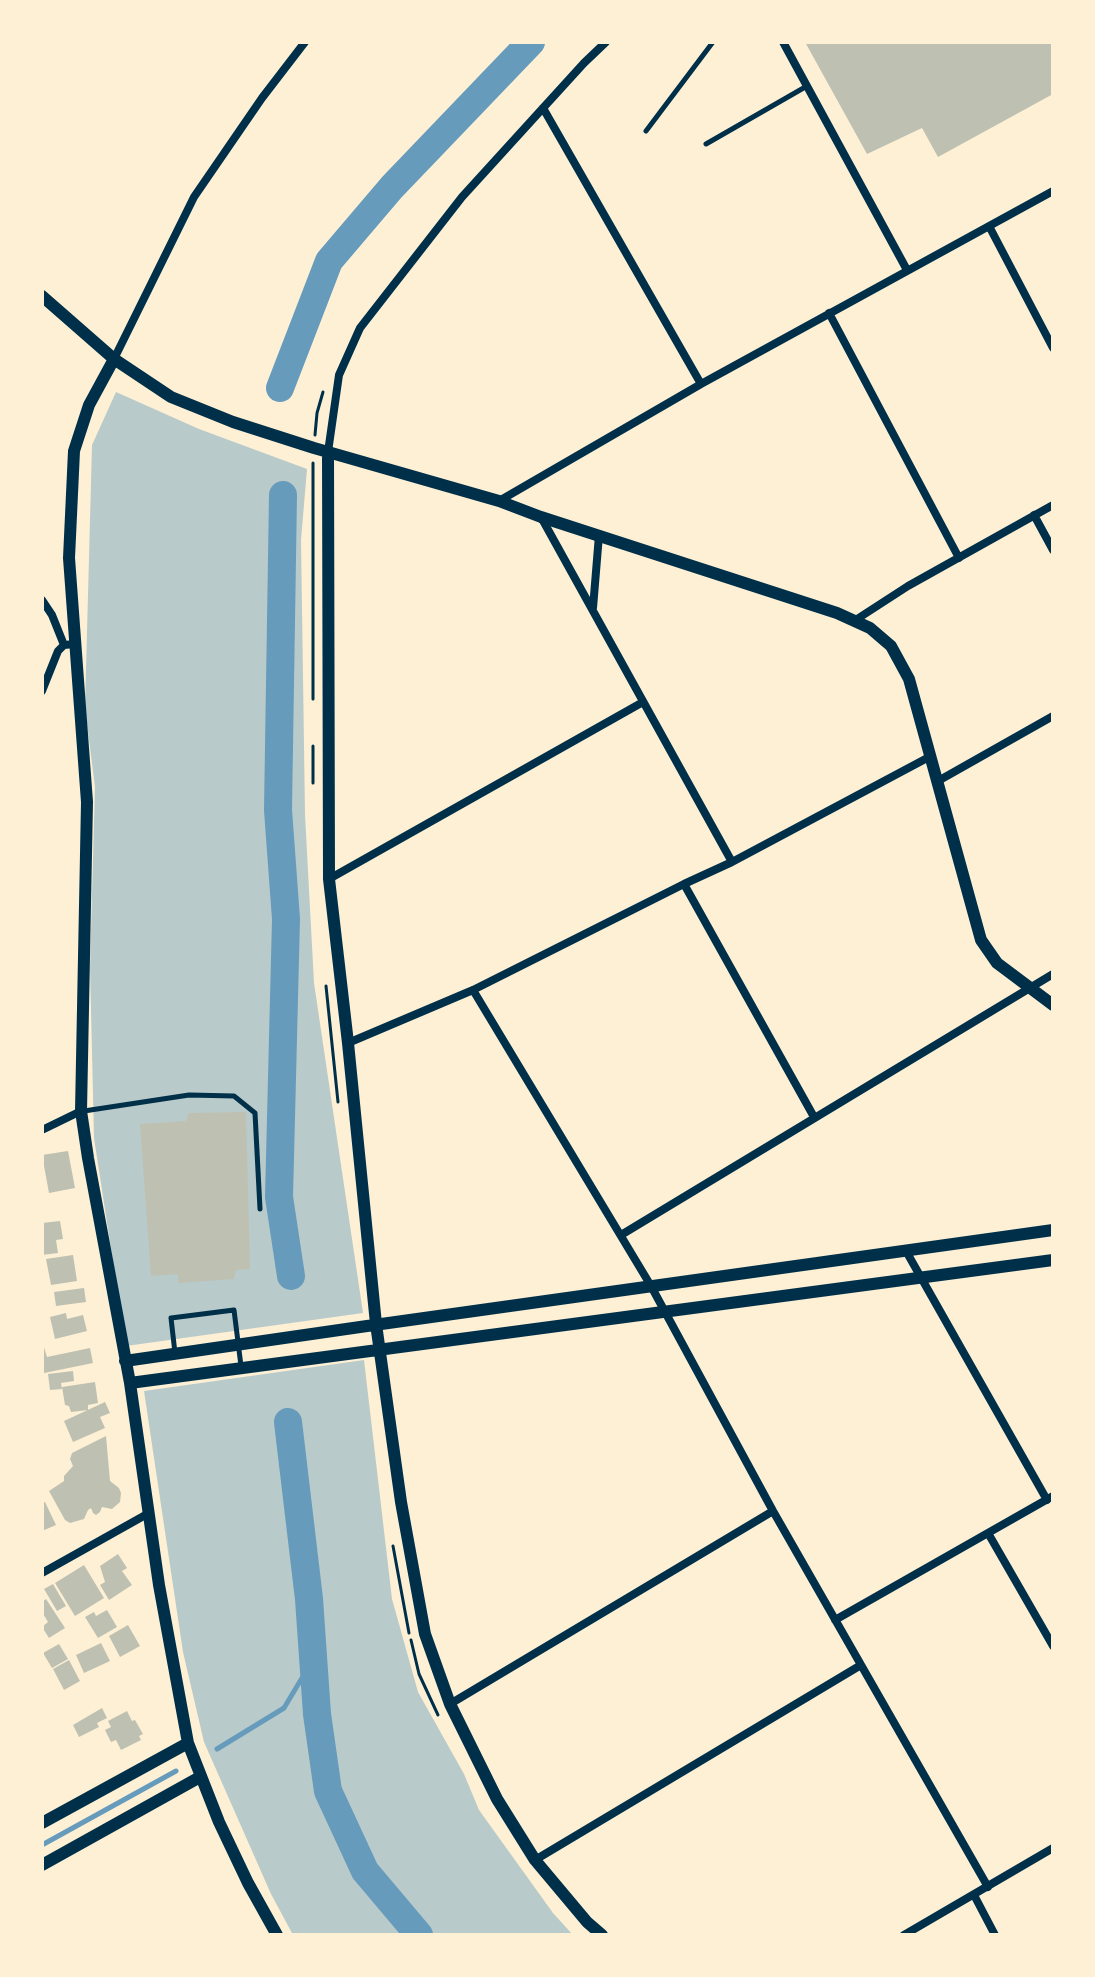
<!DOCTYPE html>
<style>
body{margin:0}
#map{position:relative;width:1095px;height:1977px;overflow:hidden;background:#fdf0d5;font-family:Roboto,sans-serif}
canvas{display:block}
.frame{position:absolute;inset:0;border:44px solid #fdf0d5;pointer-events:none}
</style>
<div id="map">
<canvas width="1095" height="1977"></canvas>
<div class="frame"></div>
</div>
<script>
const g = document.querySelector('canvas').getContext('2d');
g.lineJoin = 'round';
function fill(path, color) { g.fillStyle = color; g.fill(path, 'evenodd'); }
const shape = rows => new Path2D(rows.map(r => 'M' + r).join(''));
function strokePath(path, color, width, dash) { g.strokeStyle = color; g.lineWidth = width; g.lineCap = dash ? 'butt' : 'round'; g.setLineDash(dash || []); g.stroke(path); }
fill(shape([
 [116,392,199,429,307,469,301,540,305,815,314,983,363,1313,126,1346,94,1138,90,967,95,787,85,708,92,445],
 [364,1360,392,1599,418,1692,464,1774,479,1810,553,1913,573,1935,293,1935,271,1894,204,1742,183,1652,144,1391]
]), '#b9caca');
strokePath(shape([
 [217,1749,284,1708,314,1658],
 [42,1845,176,1771]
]), '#669bbc', 5);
strokePath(shape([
 [280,388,329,261,392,187,531,42],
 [283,495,278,810,286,919,279,1197,291,1276],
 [288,1422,309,1599,317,1714,328,1791,365,1871,419,1935]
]), '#669bbc', 28);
fill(shape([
 [805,42,1053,42,1053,94,938,157,922,128,867,154],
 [246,1112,250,1269,236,1270,234,1279,178,1283,178,1274,151,1276,140,1124,186,1121,189,1113],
 [68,1151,75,1188,49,1193,42,1155],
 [60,1221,63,1239,56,1240,58,1253,42,1255,42,1223],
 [73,1255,77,1281,51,1285,46,1259],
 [84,1288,86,1302,56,1306,54,1292],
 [66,1313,67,1319,83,1315,87,1331,55,1339,50,1317],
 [42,1341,47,1357,90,1348,93,1363,44,1373,42,1366],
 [73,1371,74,1381,61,1383,62,1389,50,1390,48,1374],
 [95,1382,98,1403,88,1405,88,1410,71,1412,69,1406,65,1405,62,1387],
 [105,1402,110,1413,100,1417,105,1428,73,1442,64,1421],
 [106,1436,110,1481,119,1488,121,1493,120,1502,112,1509,102,1507,100,1512,96,1515,93,1513,91,1508,88,1510,84,1519,70,1523,65,1520,49,1491,64,1481,64,1476,73,1466,70,1459,72,1453],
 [45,1502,56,1525,42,1531,42,1503],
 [118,1554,127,1568,122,1571,132,1585,109,1600,100,1585,105,1582,100,1566],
 [84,1565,104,1598,75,1616,55,1583],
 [53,1584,66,1606,57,1611,44,1589],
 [46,1599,65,1628,49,1638,42,1627,48,1622,42,1612,42,1602],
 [107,1610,117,1627,98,1638,85,1617,94,1612,96,1616],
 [128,1625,140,1646,120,1657,109,1636],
 [101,1643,110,1661,84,1673,76,1655],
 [59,1644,68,1659,52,1668,43,1653],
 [69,1660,80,1681,64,1690,53,1669],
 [102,1708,107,1718,97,1723,99,1727,79,1737,73,1725],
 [127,1711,132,1721,135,1720,143,1734,139,1736,141,1740,121,1750,116,1740,111,1742,105,1730,111,1727,108,1721]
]), '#bec0b2');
strokePath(shape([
 [315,435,317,413,323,392],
 [313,463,313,699],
 [313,746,313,783],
 [326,986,338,1102],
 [393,1546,409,1633],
 [411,1640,419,1674,438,1715]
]), '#003049', 3);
strokePath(shape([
 [646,131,713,42],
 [706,144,807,86],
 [84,1111,189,1095,234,1096,255,1113,260,1209],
 [175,1353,171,1318,234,1310,241,1366]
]), '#003049', 5);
strokePath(shape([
 [783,42,907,270],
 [543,108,701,384],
 [989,226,1053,348],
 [829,313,959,558],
 [114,359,194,197,262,98,305,42],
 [328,452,339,375,360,328,462,197,584,63,606,42],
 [499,501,701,384,1053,191],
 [1034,515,1053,550],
 [541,517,732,862],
 [42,600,52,615,64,645],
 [593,608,599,535],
 [854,621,908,586,1053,505],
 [42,691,58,651,64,645,75,644],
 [938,781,1053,716],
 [329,879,643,702],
 [684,884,814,1117],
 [473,990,651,1286,773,1511,988,1887],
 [348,1043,473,990,684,884,732,862,931,756],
 [42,1130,81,1111],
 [621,1235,1053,974],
 [906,1251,1047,1500],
 [988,1533,1053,1646],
 [42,1573,149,1513],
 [835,1620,1053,1496],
 [450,1704,773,1511],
 [535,1860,861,1665],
 [974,1895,995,1935],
 [904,1935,1053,1848]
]), '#003049', 8);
strokePath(shape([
 [42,296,114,359,171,397,233,422,314,448,499,501,541,517,837,613,870,628,891,646,909,679,981,940,997,963,1053,1005],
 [114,359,89,405,74,451,69,558,87,802,81,1111,88,1158,130,1383,159,1585,188,1743,219,1822,248,1883,277,1935],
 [328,452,329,879,348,1043,376,1324,401,1502,425,1634,450,1704,497,1799,535,1860,587,1922,602,1935],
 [125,1361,367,1326,1053,1230],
 [130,1383,1053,1260],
 [42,1823,188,1743],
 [42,1865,200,1777]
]), '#003049', 12);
</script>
